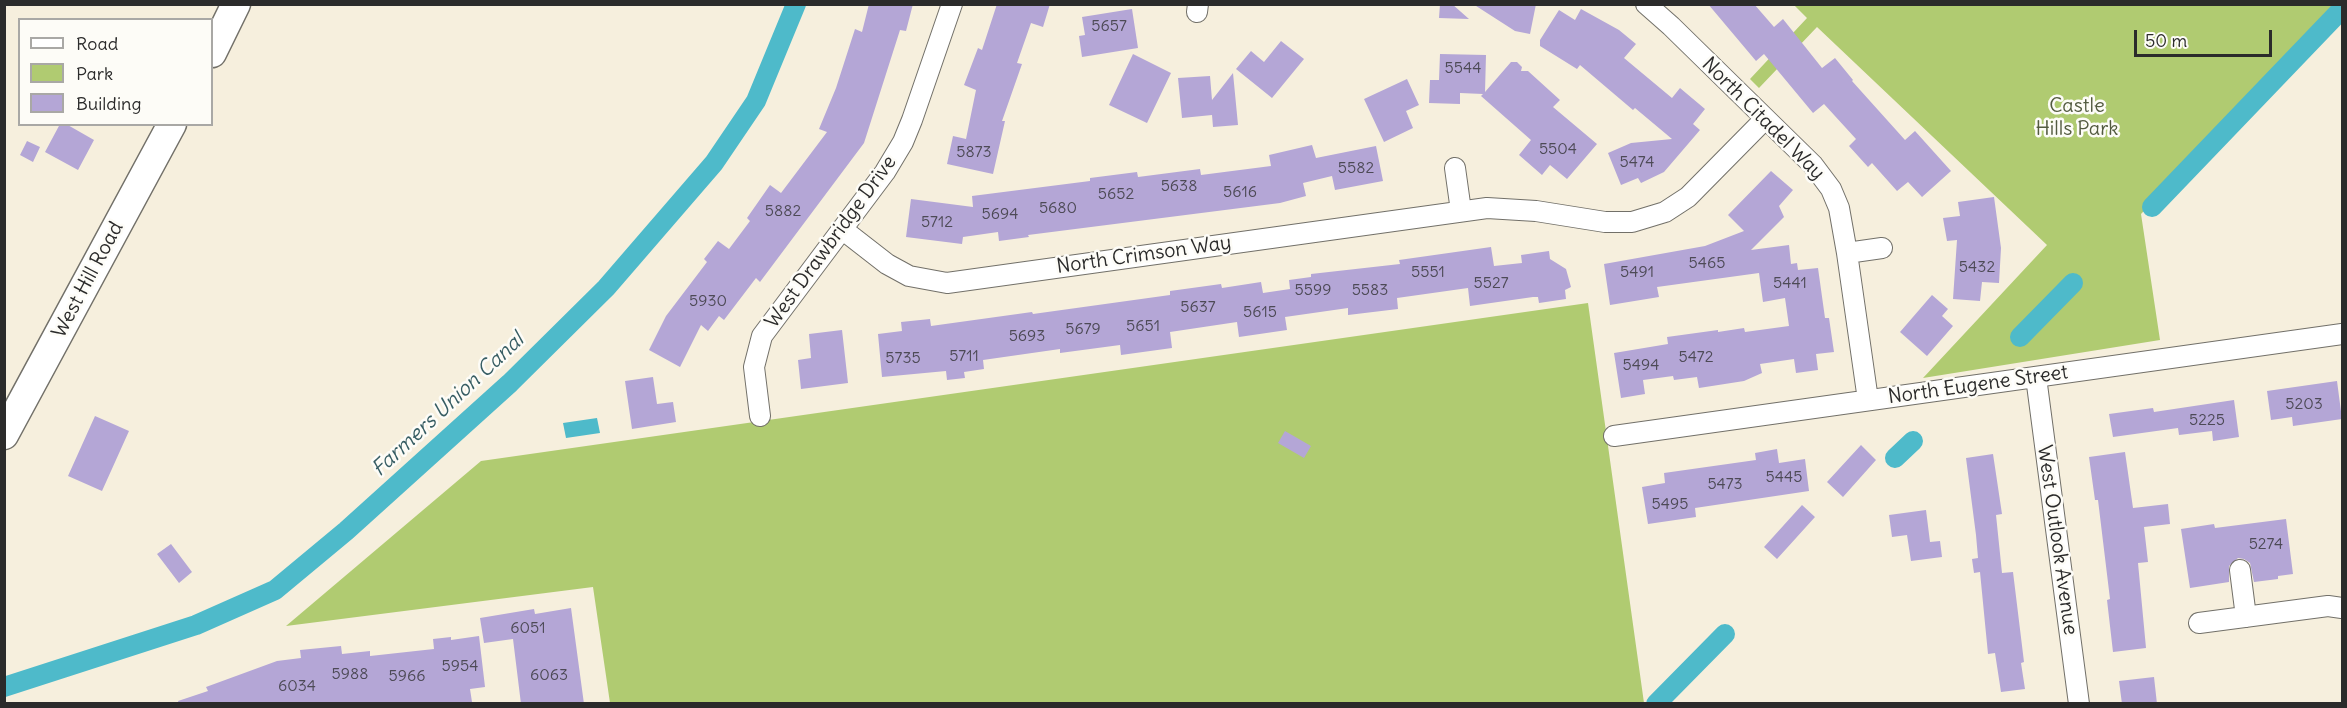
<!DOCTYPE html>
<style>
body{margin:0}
#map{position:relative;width:2347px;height:708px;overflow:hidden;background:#f6efdd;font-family:Delius,sans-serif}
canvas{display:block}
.frame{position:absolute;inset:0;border:6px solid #2b2b2b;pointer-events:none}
.legend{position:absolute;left:18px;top:18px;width:195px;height:108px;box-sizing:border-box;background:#fdfcf7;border:2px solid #a9a8a5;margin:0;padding:8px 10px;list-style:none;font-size:18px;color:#2b2b2b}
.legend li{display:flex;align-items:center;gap:12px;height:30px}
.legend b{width:30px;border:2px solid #a9a8a5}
.scale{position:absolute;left:2134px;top:30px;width:138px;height:27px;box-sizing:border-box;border:3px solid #2b2b2b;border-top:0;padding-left:8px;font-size:18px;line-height:21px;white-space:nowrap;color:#2b2b2b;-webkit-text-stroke:4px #fdfcf7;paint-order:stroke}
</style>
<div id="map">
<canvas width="2347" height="708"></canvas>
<div class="frame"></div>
<ul class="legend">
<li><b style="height:8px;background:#fff"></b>Road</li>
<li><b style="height:16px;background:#b0cb71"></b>Park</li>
<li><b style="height:16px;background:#b4a6d6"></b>Building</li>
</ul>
<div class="scale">50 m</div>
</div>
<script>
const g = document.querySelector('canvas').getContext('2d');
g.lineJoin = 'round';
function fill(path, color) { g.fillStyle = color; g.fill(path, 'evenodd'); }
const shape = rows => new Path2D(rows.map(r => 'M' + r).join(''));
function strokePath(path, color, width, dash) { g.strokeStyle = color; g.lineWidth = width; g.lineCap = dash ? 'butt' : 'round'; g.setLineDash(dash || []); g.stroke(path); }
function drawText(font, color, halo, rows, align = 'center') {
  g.font = font + ' Delius,sans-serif'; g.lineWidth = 5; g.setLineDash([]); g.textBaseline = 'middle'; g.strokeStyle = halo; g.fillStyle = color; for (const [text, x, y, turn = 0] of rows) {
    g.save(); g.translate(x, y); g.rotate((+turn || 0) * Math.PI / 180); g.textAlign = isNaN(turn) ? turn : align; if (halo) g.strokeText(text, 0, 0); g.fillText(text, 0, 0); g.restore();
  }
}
fill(shape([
 [1794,5,2342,5,2141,214,2160,340,1923,378,2047,245,1817,27,1759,88,1750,79,1807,18],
 [1588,303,1644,703,610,703,593,587,286,626,481,461]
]), '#b0cb71');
fill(shape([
 [597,418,600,433,566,438,563,423]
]), '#4ebaca');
strokePath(shape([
 [2152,207,2342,9],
 [2020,337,2073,283],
 [1895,458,1913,441],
 [4,687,196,625,275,590,346,531,510,383,606,288,714,163,756,101,796,4],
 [1656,704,1725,634]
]), '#4ebaca', 20);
fill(shape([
 [869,4,913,4,906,31,900,30,864,143,760,282,756,278,724,320,719,316,708,331,701,325,680,367,649,350,666,316,707,262,704,259,718,241,729,249,750,221,747,218,770,185,781,193,827,132,819,129,836,88,855,29,862,32],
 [997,4,1050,4,1043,27,1031,23,1017,63,1022,64,1002,121,1005,121,993,174,947,164,953,136,966,139,976,90,964,85,978,48,982,50],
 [1440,4,1452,4,1469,19,1439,18],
 [1473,4,1536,4,1530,34,1515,31],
 [1708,4,1754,4,1774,27,1783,19,1822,68,1835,58,1853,80,1852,81,1905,140,1915,131,1951,171,1922,197,1908,182,1897,191,1872,163,1868,167,1849,146,1856,139,1824,104,1813,113,1764,54,1756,61],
 [1132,9,1138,48,1082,57,1079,36,1085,35,1082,17],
 [1581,9,1619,30,1636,44,1624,58,1672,98,1680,88,1705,109,1693,124,1700,130,1664,172,1641,183,1638,178,1621,185,1608,153,1631,143,1672,139,1635,108,1633,110,1580,65,1577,69,1540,46,1540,40,1559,10,1575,20],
 [1281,41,1304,59,1272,98,1236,69,1251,51,1264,62],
 [1133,54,1171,73,1147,123,1109,105],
 [1440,54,1486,55,1485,92,1511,62,1517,62,1522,67,1521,71,1528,71,1560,100,1553,107,1597,144,1567,179,1550,165,1542,175,1519,155,1531,140,1481,96,1483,94,1460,93,1460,104,1429,103,1430,80,1439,80],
 [1233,73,1238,125,1213,127,1212,115,1182,118,1178,78,1210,76,1212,100],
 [1407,79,1419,105,1406,111,1413,128,1384,142,1364,99],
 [60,124,66,124,94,140,78,170,45,152],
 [27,141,40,147,33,162,20,155],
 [1312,145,1316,158,1376,146,1383,181,1335,190,1332,176,1303,183,1306,196,1280,203,1028,235,1029,237,999,241,998,232,963,237,962,244,906,237,911,199,973,207,972,196,1090,181,1090,178,1137,172,1138,177,1200,169,1201,175,1271,166,1269,155],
 [1771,171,1793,190,1779,206,1784,217,1751,250,1789,245,1791,264,1797,263,1798,270,1818,268,1825,318,1829,318,1834,352,1816,354,1818,370,1796,373,1794,359,1760,364,1762,373,1744,381,1699,388,1697,377,1674,380,1673,376,1643,380,1645,394,1621,398,1614,353,1668,344,1667,337,1718,330,1718,332,1744,328,1745,332,1789,326,1785,298,1763,302,1759,273,1657,287,1659,297,1610,305,1604,264,1705,246,1744,231,1728,215],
 [1994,197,2001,248,1999,283,1982,282,1980,301,1953,299,1957,240,1947,241,1943,218,1960,216,1958,202],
 [1491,247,1494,266,1522,263,1521,255,1549,251,1550,259,1566,269,1571,287,1565,290,1566,299,1539,303,1538,297,1533,297,1470,306,1468,288,1397,298,1398,309,1348,315,1348,308,1285,317,1287,330,1239,337,1237,322,1170,332,1172,348,1121,355,1120,345,1060,353,1060,349,983,360,984,369,964,372,965,378,947,380,946,371,882,377,878,334,902,331,901,322,930,319,931,326,1032,312,1033,314,1170,295,1170,291,1221,284,1222,288,1261,282,1263,293,1290,289,1289,280,1311,277,1311,274,1400,264,1399,260],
 [1932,295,1948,309,1942,316,1953,326,1927,356,1900,332],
 [842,330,848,383,801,389,798,360,811,358,809,334],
 [653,377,657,404,673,402,676,422,632,429,625,381],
 [2337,381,2342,419,2293,426,2292,417,2271,420,2267,391],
 [2234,400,2239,437,2213,441,2212,431,2179,435,2178,428,2113,437,2109,414,2153,408,2154,412],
 [95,416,129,431,102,491,68,476],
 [1285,431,1311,446,1304,458,1278,443],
 [1861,445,1876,460,1843,497,1827,482],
 [1777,449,1779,463,1805,459,1809,491,1695,508,1696,517,1648,524,1642,487,1665,483,1664,473,1756,460,1755,453],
 [2125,452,2133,508,2168,504,2170,524,2144,527,2148,562,2138,563,2146,648,2113,652,2107,600,2110,599,2098,500,2095,500,2089,457],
 [1993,454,2002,514,1996,515,2002,573,2013,572,2024,662,2021,663,2025,689,2001,692,1995,653,1988,654,1980,572,1974,573,1972,559,1978,558,1976,535,1966,458],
 [1802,505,1815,517,1777,559,1764,547],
 [1926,510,1930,542,1940,541,1942,557,1911,561,1907,535,1892,537,1889,515],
 [2286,519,2293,574,2278,576,2278,579,2254,582,2250,563,2244,559,2238,558,2229,566,2229,582,2190,588,2181,529,2214,524,2215,528],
 [171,544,192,572,179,583,157,554],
 [571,608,584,704,521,704,513,639,484,643,480,618,534,609,535,614],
 [479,636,485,687,470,689,472,702,179,704,178,701,208,691,206,687,277,661,301,658,300,650,341,646,342,654,370,651,370,656,434,649,433,639,451,637,451,640],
 [2154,677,2157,704,2122,704,2119,681]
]), '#b4a6d6');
const street = shape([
 [1646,4,1671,26,1813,165,1831,189,1839,208,1847,253,1868,400],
 [1197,12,1198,4],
 [1455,168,1461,211],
 [842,229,887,264,909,276,947,283,1487,208,1536,211,1605,222,1632,222,1665,212,1688,197,1765,119],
 [1847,253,1882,248],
 [2036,377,2079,704],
 [760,416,754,367,762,336,885,172,903,142,912,120,952,4],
 [1614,436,2342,334],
 [2240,570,2246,617],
 [2199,623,2328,606,2342,608]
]);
const secondary = shape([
 [212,53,236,4],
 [4,435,172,124]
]);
strokePath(street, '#727069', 22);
strokePath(secondary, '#727069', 31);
strokePath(street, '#fff', 20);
strokePath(secondary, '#fff', 28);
drawText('16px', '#4d4a56', null, [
 ["5657",1109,26],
 ["5544",1463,68],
 ["5504",1558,149],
 ["5873",974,152],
 ["5474",1637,162],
 ["5582",1356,168],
 ["5638",1179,186],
 ["5616",1240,192],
 ["5652",1116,194],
 ["5680",1058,208],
 ["5882",783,211],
 ["5694",1000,214],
 ["5712",937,222],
 ["5465",1707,263],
 ["5432",1977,267],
 ["5551",1428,272],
 ["5491",1637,272],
 ["5527",1491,283],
 ["5441",1790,283],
 ["5599",1313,290],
 ["5583",1370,290],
 ["5930",708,301],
 ["5637",1198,307],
 ["5615",1260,312],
 ["5651",1143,326],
 ["5679",1083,329],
 ["5693",1027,336],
 ["5711",964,356],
 ["5472",1696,357],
 ["5735",903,358],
 ["5494",1641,365],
 ["5203",2304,404],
 ["5225",2207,420],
 ["5445",1784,477],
 ["5473",1725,484],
 ["5495",1670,504],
 ["5274",2266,544],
 ["6051",528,628],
 ["5954",460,666],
 ["5988",350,674],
 ["6063",549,675],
 ["5966",407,676],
 ["6034",297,686]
]);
drawText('20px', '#535b40', '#fdfcf7', [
 ["Castle",2077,106],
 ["Hills Park",2077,129]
]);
drawText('20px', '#2b2b2b', '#fdfcf7', [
 ["North Citadel Way",1763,119,45],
 ["West Drawbridge Drive",831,242,-54],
 ["North Crimson Way",1144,255,-8],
 ["West Hill Road",88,280,-62],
 ["North Eugene Street",1978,385,-8],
 ["West Outlook Avenue",2057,540,82]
]);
drawText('italic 21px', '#375d63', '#fdfcf7', [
 ["Farmers Union Canal",448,405,-43]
]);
</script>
